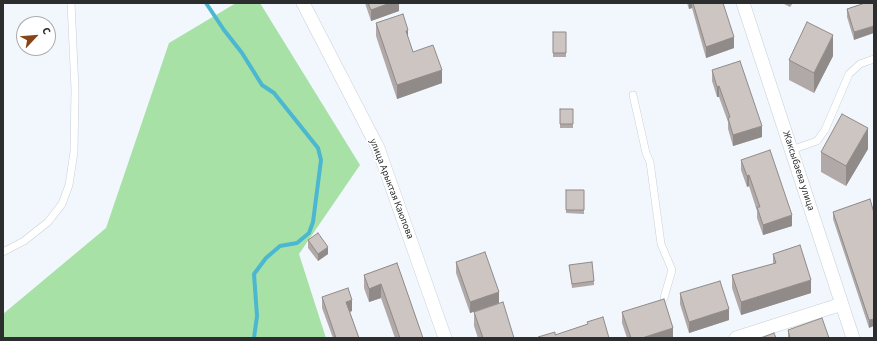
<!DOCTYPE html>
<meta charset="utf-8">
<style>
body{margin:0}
#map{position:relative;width:877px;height:341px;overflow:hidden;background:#f1f7fd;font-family:"Source Sans 3",sans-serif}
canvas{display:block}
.frame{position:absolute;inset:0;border:4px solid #2b2d2f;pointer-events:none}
.north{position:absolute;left:16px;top:16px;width:40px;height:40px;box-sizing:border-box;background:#fff;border:1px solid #aaabac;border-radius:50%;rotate:64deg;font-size:11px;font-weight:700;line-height:16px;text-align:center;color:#2b2d2f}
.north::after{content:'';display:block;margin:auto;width:14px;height:18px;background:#884417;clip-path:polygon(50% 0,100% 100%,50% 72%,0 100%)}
</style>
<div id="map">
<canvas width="877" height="341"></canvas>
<div class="frame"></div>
<div class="north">С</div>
</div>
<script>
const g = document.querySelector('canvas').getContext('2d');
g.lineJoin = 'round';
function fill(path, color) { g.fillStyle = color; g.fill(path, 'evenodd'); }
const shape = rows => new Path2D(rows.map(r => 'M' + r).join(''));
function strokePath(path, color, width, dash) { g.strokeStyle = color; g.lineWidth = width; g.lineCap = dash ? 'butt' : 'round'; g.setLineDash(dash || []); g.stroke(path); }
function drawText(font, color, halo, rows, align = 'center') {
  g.font = font + ' "Source Sans 3",sans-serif'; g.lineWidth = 3.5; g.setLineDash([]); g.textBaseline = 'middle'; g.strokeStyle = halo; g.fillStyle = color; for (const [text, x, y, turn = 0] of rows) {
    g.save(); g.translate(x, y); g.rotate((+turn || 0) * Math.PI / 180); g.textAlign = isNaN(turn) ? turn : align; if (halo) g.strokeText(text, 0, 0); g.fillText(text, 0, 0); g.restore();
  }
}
fill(shape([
 [236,3,260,3,360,165,299,254,326,338,3,338,3,314,106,228,169,43]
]), '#a8e1a6');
strokePath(shape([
 [206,3,224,30,242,53,262,85,274,93,318,148,321,160,313,222,309,233,297,243,280,246,266,258,254,274,257,316,254,338]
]), '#4cb7d0', 4);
const service = shape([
 [633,95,646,153,650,162,661,244,672,270,664,298],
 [791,150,817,141,825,130,849,74,860,64,874,59],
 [3,252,24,241,48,222,62,204,69,185,74,152,75,89,71,3]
]);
const minor = shape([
 [303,3,378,148,445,338],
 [743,3,853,338],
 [736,338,842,304]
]);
strokePath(service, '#c9cfd5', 8);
strokePath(minor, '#c9cfd5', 14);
strokePath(service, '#fff', 7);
strokePath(minor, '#fff', 13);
fill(shape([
 [365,3,399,3,399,11,371,21],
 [687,3,723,3,734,48,706,58,692,8,689,9],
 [782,3,793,3,790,7],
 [865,3,854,40,847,17,847,9],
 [376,23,408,39,413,52,442,83,397,99,376,36],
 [553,32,566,32,566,57,553,57],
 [833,56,814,93,789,80,789,60],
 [712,70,762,137,733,146,728,129,728,122,719,97,717,97,712,81],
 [560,109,573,109,573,128,560,128],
 [868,149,846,186,821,172,821,152],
 [741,160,792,226,763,235,757,218,757,211,749,186,747,187,741,170],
 [566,190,584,190,584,214,566,213],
 [870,199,869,328,833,219,833,212],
 [308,240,328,254,318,261,308,248],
 [773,254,811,293,741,315,732,288,732,275,773,264],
 [456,262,499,303,470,313,456,273],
 [397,263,423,338,395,338,381,298,369,302,364,288,364,275],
 [569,265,594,281,594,285,572,288],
 [680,293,729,320,689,333,680,304],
 [322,297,352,311,350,312,359,338,333,338,322,308],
 [474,312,514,338,478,338,474,326],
 [622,312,673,338,627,338,622,323],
 [788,330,829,338,788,338]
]), '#b0a9a7');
fill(shape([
 [390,3,399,3,399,11,371,21,371,10],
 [689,3,692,3,692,8,689,9],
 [874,26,874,33,854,40,854,32],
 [408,30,408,43,406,31],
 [833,35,833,56,814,93,814,73],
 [734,37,734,48,706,58,706,47],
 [442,70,442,83,397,99,397,85],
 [719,86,719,97,717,97,717,87],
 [762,126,762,137,733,146,733,135],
 [868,128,868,149,846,186,846,166],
 [749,175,749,186,747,187,747,176],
 [792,215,792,226,763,235,763,225],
 [328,247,328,254,318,261,318,254],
 [811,280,811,293,741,315,741,302],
 [381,284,381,298,369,302,369,289],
 [499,292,499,303,470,313,470,302],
 [352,300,352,311,346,313,346,302],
 [729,309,729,320,689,333,689,322],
 [874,319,874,326,869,328,869,320],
 [673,328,673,338,642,338]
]), '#908a88');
const building = shape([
 [368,3,390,3,371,10,368,3],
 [693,3,723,3,734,37,706,47,693,3],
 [865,3,874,3,874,26,854,32,847,9,865,3],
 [403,14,408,30,406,31,413,52,433,45,442,70,397,85,376,23,403,14],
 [807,22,833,35,814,73,789,60,807,22],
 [553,32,566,32,566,53,553,53,553,32],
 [740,61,762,126,733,135,728,118,730,117,719,86,717,87,712,70,740,61],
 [560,109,573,109,573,124,560,124,560,109],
 [842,114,868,128,846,166,821,152,842,114],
 [770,150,792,215,763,225,757,207,760,207,749,175,747,176,741,160,770,150],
 [566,190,584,190,584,210,566,210,566,190],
 [870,199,874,213,874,319,869,320,833,212,870,199],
 [318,233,328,247,318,254,308,240,318,233],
 [800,245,811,280,741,302,732,275,776,263,773,254,800,245],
 [485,252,499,292,470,302,456,262,485,252],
 [592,262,594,281,572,284,569,265,592,262],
 [397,263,423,338,400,338,381,284,369,289,364,275,397,263],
 [720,281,729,309,689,322,680,293,720,281],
 [348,288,352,300,346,302,359,338,336,338,322,297,348,288],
 [664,299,673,328,642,338,631,338,622,312,664,299],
 [503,302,514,338,483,338,474,312,503,302],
 [603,317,609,338,538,338,538,337,555,332,555,335,588,324,587,322,603,317],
 [822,318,829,338,790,338,788,330,822,318],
 [774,333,776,338,761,338,774,333]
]);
fill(building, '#cdc5c2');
strokePath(building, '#908a88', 1);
drawText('10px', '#2b2d2f', '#fff', [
 ["Жаксыбаева улица",798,171,72],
 ["улица Арыктая Каюпова",391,189,69]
]);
</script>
